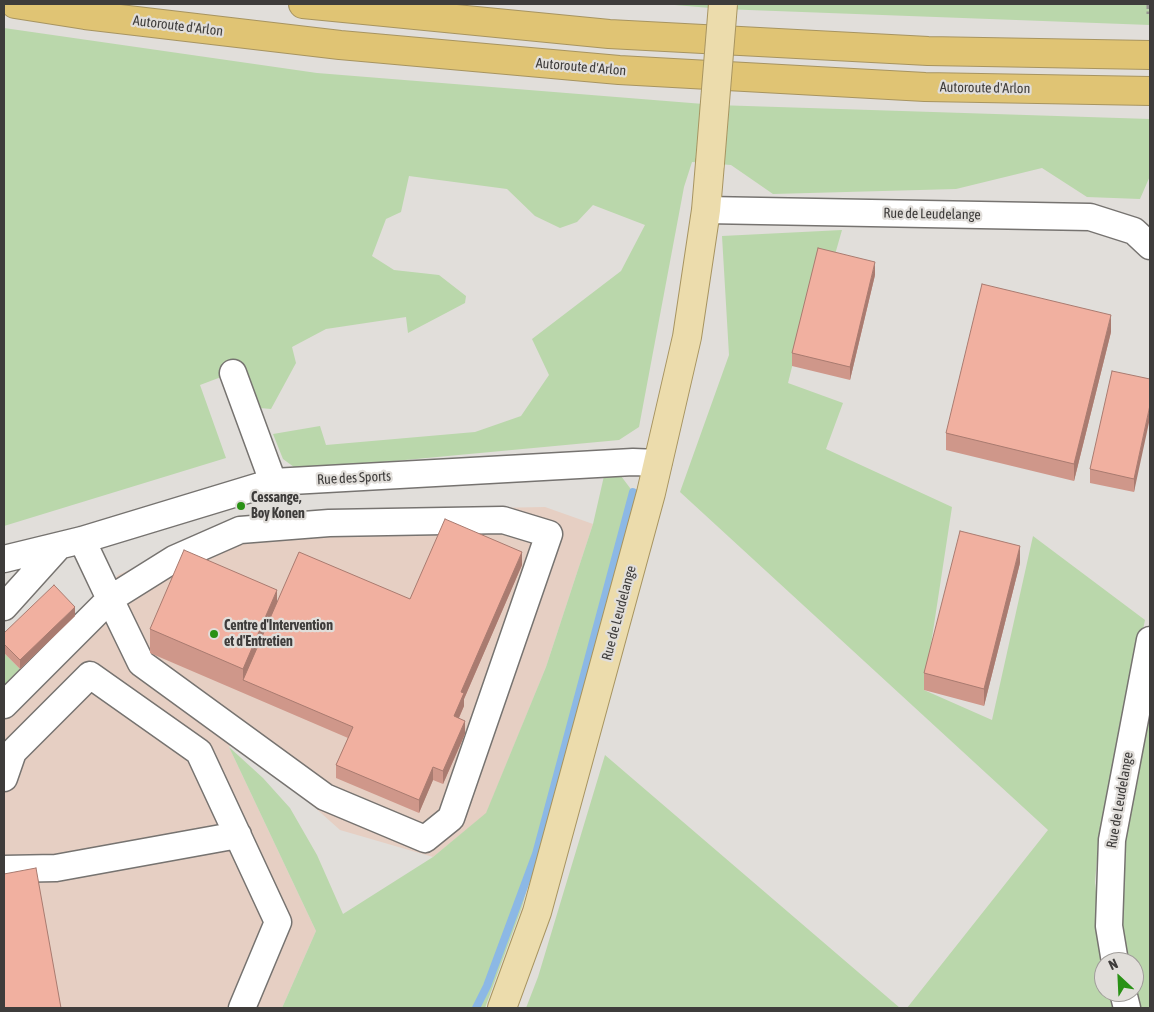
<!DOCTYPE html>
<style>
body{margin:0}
#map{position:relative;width:1154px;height:1012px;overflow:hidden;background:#e1deda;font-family:"Asap Condensed",sans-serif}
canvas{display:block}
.frame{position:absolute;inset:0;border:5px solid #3e3c3b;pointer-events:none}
.north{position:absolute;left:1094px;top:952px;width:50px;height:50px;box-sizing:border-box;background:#e1deda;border:1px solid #a09d9a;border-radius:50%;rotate:335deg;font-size:14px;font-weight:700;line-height:20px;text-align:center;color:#3e3c3b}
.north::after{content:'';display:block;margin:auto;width:18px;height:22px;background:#299115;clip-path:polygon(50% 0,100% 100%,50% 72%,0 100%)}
</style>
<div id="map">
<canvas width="1154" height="1012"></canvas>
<div class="frame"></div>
<div class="north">N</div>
</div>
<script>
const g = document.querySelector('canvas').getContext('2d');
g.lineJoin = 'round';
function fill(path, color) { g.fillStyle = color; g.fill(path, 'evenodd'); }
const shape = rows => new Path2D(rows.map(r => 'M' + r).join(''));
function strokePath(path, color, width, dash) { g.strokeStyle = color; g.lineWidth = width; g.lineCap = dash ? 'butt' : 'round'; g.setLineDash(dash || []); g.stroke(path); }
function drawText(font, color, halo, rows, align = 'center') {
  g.font = font + ' "Asap Condensed",sans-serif'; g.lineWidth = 4.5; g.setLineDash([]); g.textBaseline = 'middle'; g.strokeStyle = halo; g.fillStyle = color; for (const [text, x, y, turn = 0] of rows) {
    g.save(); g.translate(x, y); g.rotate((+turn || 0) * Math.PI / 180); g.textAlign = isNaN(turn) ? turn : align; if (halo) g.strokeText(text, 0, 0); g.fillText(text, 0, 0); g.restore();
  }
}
fill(shape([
 [545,507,593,524,546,667,486,814,433,857,340,830,237,738,229,747,316,931,282,1008,4,1008,4,685,118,575,237,521,331,511]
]), '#e6cfc3');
fill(shape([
 [663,4,1150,4,1150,25,722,9],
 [4,28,317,73,716,105,1150,119,1150,176,1140,199,1087,197,1042,168,956,189,773,194,731,165,692,162,684,187,639,427,619,440,298,470,283,459,273,434,320,426,326,445,475,432,521,416,549,375,532,339,621,271,645,225,593,205,577,222,560,228,535,216,507,189,409,176,401,212,386,219,372,256,394,270,439,275,466,296,465,303,408,333,406,317,326,329,292,347,296,363,271,409,260,408,245,368,200,385,226,458,4,526],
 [842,230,832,265,818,262,788,383,843,403,826,449,952,507,924,690,992,720,1033,536,1145,620,1098,847,1095,882,1104,970,1104,992,1111,992,1116,1008,907,1008,1048,830,680,492,729,355,722,236],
 [604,476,621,476,633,492,522,907,485,1008,282,1008,316,931,229,747,263,778,290,808,317,855,343,914,433,857,486,813,546,667,593,524],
 [4,653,20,669,4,685],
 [1150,690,1150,1008,1138,1008,1134,992,1134,962,1125,962,1121,945,1120,850],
 [605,755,900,1008,526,1008,538,977]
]), '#bad7ab');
strokePath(shape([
 [476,1008,487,986,536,854,633,492]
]), '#8cb8e5', 8);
const minor = shape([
 [706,210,1090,217,1134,231,1150,246],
 [233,373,273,482],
 [4,559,82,540,273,482,633,462,658,463],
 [4,607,59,546],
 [4,705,110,599,174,559,240,530,329,523,503,520,549,534,451,818,425,839,325,797,141,663,110,599,82,540],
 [4,778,13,752,90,675,199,752,278,922,242,1008],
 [4,869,56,868,238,835],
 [1115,962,1109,926,1112,840,1150,640],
 [1123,992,1127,1008]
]);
const major = shape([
 [502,1008,537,912,651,493,687,337,706,210,710,163]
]);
const highway = shape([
 [15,4,85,15,340,45,619,70,925,87,1150,91],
 [303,4,609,34,928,51,1150,55]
]);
strokePath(minor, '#767370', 29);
strokePath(major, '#a79460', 30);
strokePath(highway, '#a79460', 30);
strokePath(shape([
 [1148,4,1148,14]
]), '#959390', 3, [5, 2.5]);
strokePath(minor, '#fff', 26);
strokePath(major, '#ecdcac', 28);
strokePath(highway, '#e0c474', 28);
const majorBridge = shape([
 [710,163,723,4]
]);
strokePath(majorBridge, '#a79460', 30, []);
strokePath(majorBridge, '#ecdcac', 28);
fill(shape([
 [875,275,850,380,792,366,792,353],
 [1111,332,1074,481,946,450,946,433],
 [1150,379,1134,492,1090,483,1090,469],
 [1020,563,984,706,924,690,924,673],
 [522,565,464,699,464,706,459,718,465,734,443,784,433,780,419,813,336,778,336,765,348,738,150,653,150,629,277,601,410,599],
 [75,616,20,669,4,653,4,633]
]), '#cf978a');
fill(shape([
 [875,262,875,275,850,380,850,367],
 [1111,315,1111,332,1074,481,1074,464],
 [1150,405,1150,418,1134,492,1134,479],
 [1020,546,1020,563,984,706,984,689],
 [522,552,522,565,464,699,464,706,454,729,454,716,461,692],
 [277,590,277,614,243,680,243,693,243,669],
 [75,607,75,616,20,669,20,660],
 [465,721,465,734,443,784,443,771],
 [433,767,433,780,419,813,419,800]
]), '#a97b70');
const building = shape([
 [818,248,875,262,850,367,792,353,818,248],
 [982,284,1111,315,1074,464,946,433,982,284],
 [1112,371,1150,379,1150,405,1134,479,1090,469,1112,371],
 [445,519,522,552,461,692,464,693,454,716,465,721,443,771,433,767,419,800,336,765,353,727,243,680,299,552,410,599,445,519],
 [960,531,1020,546,984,689,924,673,960,531],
 [184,550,277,590,243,669,150,629,184,550],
 [54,585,75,607,20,660,4,644,4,633,54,585],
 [36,868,61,1008,4,1008,4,874,36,868]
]);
fill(building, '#f1b0a0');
strokePath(building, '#a97b70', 1);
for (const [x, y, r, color] of [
 [241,506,5,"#299115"],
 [214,634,5,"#299115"]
]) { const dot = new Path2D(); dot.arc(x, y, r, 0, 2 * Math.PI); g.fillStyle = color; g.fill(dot); strokePath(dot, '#e1deda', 2); }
drawText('14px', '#3e3c3b', '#e1deda', [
 ["Autoroute d'Arlon",178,26,7],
 ["Autoroute d'Arlon",581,67,5],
 ["Autoroute d'Arlon",985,88,1],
 ["Rue de Leudelange",932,214,1],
 ["Rue des Sports",354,478,-3],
 ["Rue de Leudelange",619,613,-75],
 ["Rue de Leudelange",1120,800,-80]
]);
drawText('bold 14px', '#3e3c3b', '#e1deda', [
 ["Cessange,",251,498],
 ["Boy Konen",251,514],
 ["Centre d'Intervention",224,626],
 ["et d'Entretien",224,642]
], 'left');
</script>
